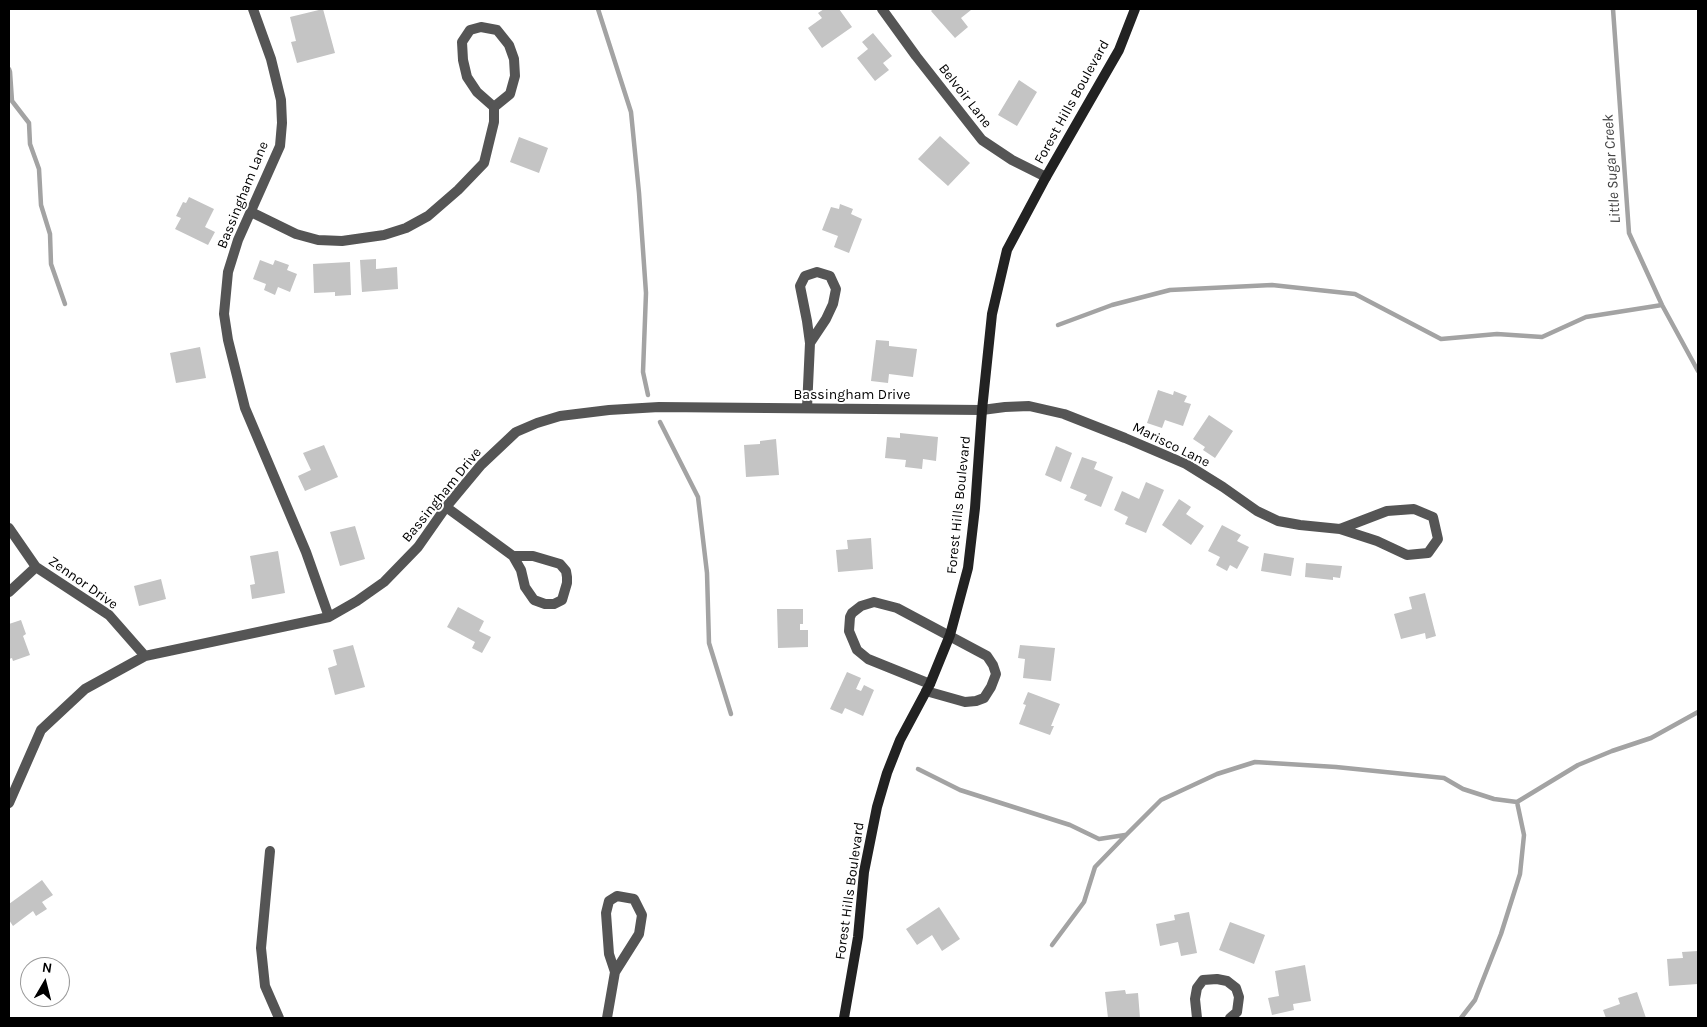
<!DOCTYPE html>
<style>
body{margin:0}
#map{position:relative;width:1707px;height:1027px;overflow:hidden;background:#fff;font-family:Karla,sans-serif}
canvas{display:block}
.frame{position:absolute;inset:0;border:10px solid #000;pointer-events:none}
.north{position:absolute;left:20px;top:957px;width:50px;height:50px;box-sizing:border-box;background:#fff;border:1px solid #999;border-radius:50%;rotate:8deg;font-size:14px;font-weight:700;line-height:20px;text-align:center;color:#000}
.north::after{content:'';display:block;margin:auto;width:18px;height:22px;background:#000;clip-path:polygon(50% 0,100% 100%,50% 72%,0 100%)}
</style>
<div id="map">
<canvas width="1707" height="1027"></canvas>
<div class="frame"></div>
<div class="north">N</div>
</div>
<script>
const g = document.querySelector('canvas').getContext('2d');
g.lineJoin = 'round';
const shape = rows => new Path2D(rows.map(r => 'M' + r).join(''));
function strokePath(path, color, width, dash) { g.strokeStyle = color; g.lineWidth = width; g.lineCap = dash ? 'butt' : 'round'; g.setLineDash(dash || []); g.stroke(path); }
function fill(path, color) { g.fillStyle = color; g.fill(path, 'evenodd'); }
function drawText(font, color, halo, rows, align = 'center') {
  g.font = font + ' Karla,sans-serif'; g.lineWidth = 4; g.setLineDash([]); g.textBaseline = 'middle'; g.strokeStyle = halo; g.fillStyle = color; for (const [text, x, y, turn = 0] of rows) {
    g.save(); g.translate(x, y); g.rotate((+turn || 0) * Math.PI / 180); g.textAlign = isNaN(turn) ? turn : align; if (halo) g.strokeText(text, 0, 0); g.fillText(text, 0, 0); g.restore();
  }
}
strokePath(shape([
 [598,9,631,112,639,193,646,293,643,372,648,395],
 [1613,9,1629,233,1662,305,1698,371],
 [9,69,10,72,12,101,29,123,30,144,39,169,41,205,50,234,51,264,65,304],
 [1058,325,1112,305,1170,290,1272,285,1355,294,1441,339,1497,334,1542,337,1586,317,1662,305],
 [660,422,698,497,707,573,709,643,731,714],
 [918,769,960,790,1070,825,1099,839,1125,835],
 [1052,945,1084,902,1095,867,1126,835,1161,800,1217,774,1255,762,1336,767,1444,778,1463,789,1494,799,1517,802,1578,765,1612,751,1651,738,1698,712],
 [1461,1018,1475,1000,1501,934,1520,874,1524,835,1517,802]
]), '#a3a3a3', 4.5);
fill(shape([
 [323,9,335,53,297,63,291,42,296,41,290,17],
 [824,9,839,9,852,27,822,48,808,28,822,18,818,13],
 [933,9,969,9,971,10,961,18,968,27,955,38,931,11],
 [873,33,892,56,883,63,889,70,875,81,857,58,868,49,862,42],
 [1019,80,1037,92,1017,126,998,115],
 [940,136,970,163,948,186,918,159],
 [519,137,548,148,539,173,510,162],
 [189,197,214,209,205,227,215,232,208,245,175,229,181,218,176,216,183,202,186,203],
 [840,204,853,209,851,214,862,219,849,253,834,247,838,236,822,230,831,207,839,209],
 [376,259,376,269,397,267,398,289,362,292,360,260],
 [260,260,273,265,275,260,289,265,287,270,297,274,290,292,278,287,275,295,264,290,266,284,253,279],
 [350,262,351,295,335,296,335,292,314,293,313,264],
 [876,340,889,341,889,346,917,349,913,377,889,374,888,383,871,381],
 [200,347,206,378,176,383,170,353],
 [1158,390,1173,395,1174,391,1187,396,1184,402,1191,404,1183,426,1165,420,1162,428,1147,423],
 [1209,415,1233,431,1215,458,1203,450,1205,447,1193,439],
 [900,433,938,437,936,461,923,459,922,469,905,467,906,460,885,458,887,437,900,438],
 [776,439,779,475,746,477,744,445,760,444,760,441],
 [324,445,338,477,305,491,298,476,311,470,303,453],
 [1056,446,1072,453,1061,482,1045,475],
 [1082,457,1097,462,1094,469,1113,477,1101,507,1084,500,1087,495,1070,488],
 [1146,482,1164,490,1146,533,1125,524,1128,517,1114,510,1122,491,1139,499],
 [1179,499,1191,507,1186,514,1204,526,1191,545,1162,525],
 [1222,525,1241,535,1237,541,1249,547,1237,569,1230,565,1227,571,1216,565,1220,557,1208,551],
 [355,526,365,559,340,566,330,532],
 [871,538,873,569,838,572,836,550,848,549,847,540],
 [278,551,285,593,252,599,250,585,255,584,250,556],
 [1264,553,1294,558,1291,576,1261,571],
 [1306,563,1342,566,1340,578,1333,577,1333,580,1305,577],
 [161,579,166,599,139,606,134,586],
 [1425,593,1436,636,1426,639,1425,633,1401,639,1394,614,1412,609,1409,597],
 [458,607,484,621,479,631,491,637,482,653,472,648,475,642,447,627],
 [777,609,803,609,803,624,800,624,800,630,808,630,808,647,778,648],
 [21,620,26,634,23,636,30,655,13,661,12,658,9,659,9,624],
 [353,645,365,687,335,695,328,668,337,665,333,650],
 [1020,645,1055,648,1051,681,1023,678,1025,659,1018,658],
 [847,672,861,678,856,689,861,691,864,685,874,690,863,716,845,708,842,714,830,709],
 [1028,692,1060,704,1051,726,1054,726,1050,735,1019,724,1026,705,1023,704],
 [42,880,53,895,42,902,47,909,36,916,33,911,13,926,9,920,9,904],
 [939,907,960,939,942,951,932,935,917,945,906,929],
 [1189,912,1197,953,1181,956,1178,942,1160,946,1156,924,1175,920,1174,915],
 [1230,922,1265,935,1254,964,1219,950],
 [1698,951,1698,984,1669,986,1667,959,1683,958,1682,952],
 [1305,965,1311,1001,1293,1004,1294,1010,1272,1015,1268,998,1279,996,1275,971],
 [1125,990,1126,994,1138,993,1140,1018,1108,1018,1105,992],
 [1637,992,1646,1018,1606,1018,1603,1010,1620,1004,1618,998]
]), '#c4c4c4');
strokePath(shape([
 [253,9,271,59,281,100,282,123,280,146,238,240,228,272,224,314,228,340,245,408,306,552,329,617],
 [882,9,916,56,982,140,1012,160,1046,177],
 [251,212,296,234,318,240,342,241,384,235,406,228,428,216,458,190,484,163,494,122,494,107,510,94,515,76,514,59,509,45,497,30,481,27,470,30,462,42,463,60,467,77,477,92,494,107],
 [807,408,810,343,826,319,833,304,836,289,830,276,817,272,805,276,800,286,807,321,810,343],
 [446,507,513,556,521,570,525,587,534,600,545,604,554,604,562,600,567,583,567,577,566,571,560,564,533,556,513,556],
 [9,528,36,567,109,615,145,656],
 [9,592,36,567],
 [926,691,965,702,976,701,984,698,991,687,996,674,993,665,987,656,897,608,874,602,861,606,852,613,850,617,849,631,857,650,868,659,930,684],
 [9,803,41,730,85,689,145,656,329,617,357,601,384,582,418,547,446,507,481,465,516,432,537,423,560,416,609,410,659,407,982,410,1005,407,1029,406,1064,414,1125,438,1186,464,1223,487,1257,511,1278,521,1300,525,1340,529,1377,541,1407,555,1428,553,1438,539,1433,517,1414,509,1387,511,1340,529],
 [270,851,261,948,265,986,279,1018],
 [607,1018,615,972,639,934,642,915,634,899,617,896,609,901,606,913,609,954,615,972],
 [1197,1018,1195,999,1197,988,1203,980,1217,979,1227,981,1236,988,1239,997,1237,1012,1230,1018]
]), '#555', 10);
strokePath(shape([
 [844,1018,858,937,864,872,877,807,887,773,900,740,930,684,950,635,968,568,975,508,982,410,992,314,1007,250,1046,177,1119,50,1135,9]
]), '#222', 10);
drawText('14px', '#000', '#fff', [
 ["Belvoir Lane",965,96,52],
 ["Forest Hills Boulevard",1072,102,-61],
 ["Bassingham Lane",243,195,-68],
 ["Bassingham Drive",852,395],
 ["Marisco Lane",1171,445,26],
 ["Bassingham Drive",442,495,-51],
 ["Forest Hills Boulevard",959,505,-84],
 ["Zennor Drive",83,583,35],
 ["Forest Hills Boulevard",850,891,-82]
]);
drawText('italic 15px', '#444', '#fff', [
 ["Little Sugar Creek",1612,169,-94]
]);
</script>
